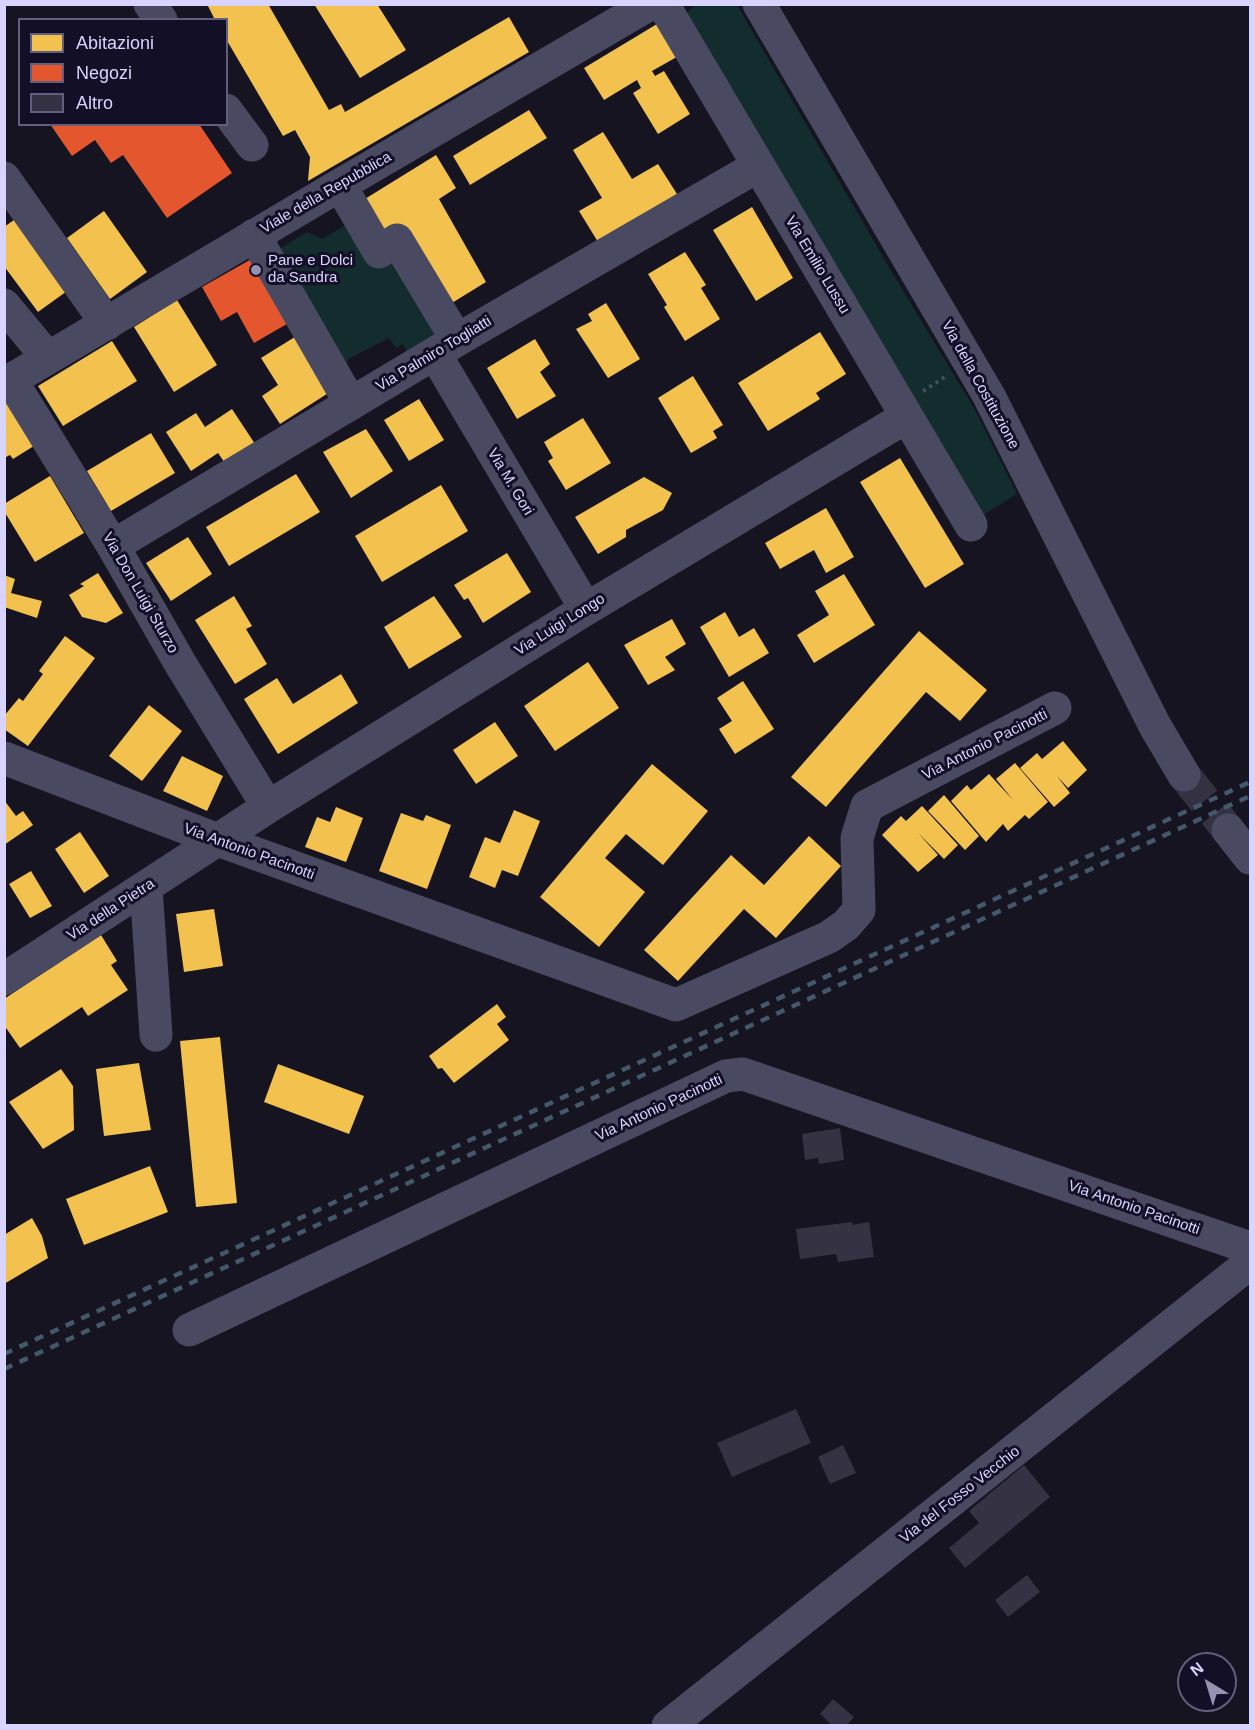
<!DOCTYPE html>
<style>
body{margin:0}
#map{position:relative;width:1255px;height:1730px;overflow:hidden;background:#161421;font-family:Helvetica,sans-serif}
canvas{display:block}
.frame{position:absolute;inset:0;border:6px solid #d9d4ff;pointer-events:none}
.legend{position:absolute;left:18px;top:18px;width:210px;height:108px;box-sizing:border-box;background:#130f26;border:2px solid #625e7d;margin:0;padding:8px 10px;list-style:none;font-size:18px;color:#d9d4ff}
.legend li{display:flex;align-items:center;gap:12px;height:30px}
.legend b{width:30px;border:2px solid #625e7d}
.north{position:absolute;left:1177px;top:1652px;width:60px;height:60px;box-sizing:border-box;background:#130f26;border:2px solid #625e7d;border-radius:50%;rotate:322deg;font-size:16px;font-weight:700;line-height:24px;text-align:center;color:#d9d4ff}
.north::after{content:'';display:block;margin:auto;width:21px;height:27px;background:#9591b1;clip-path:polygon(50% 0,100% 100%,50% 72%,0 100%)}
</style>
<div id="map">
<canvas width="1255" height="1730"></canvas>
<div class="frame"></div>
<ul class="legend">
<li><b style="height:16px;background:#f2c14e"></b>Abitazioni</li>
<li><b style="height:16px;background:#e4572e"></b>Negozi</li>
<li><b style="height:16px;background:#343243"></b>Altro</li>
</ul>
<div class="north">N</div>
</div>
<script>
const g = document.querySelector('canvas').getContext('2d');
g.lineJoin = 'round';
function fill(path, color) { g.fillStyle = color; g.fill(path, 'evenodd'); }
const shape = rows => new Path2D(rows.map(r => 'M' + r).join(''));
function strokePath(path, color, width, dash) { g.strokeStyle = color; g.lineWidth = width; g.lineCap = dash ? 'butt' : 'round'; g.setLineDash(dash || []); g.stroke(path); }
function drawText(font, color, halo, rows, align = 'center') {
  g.font = font + ' Helvetica,sans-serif'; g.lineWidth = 6; g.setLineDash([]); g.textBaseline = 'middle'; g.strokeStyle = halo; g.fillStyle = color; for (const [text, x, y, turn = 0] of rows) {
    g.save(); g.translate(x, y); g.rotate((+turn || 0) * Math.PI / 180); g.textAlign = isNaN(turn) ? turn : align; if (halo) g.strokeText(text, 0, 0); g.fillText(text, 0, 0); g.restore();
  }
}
fill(shape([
 [697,5,737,5,890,269,975,410,1017,494,983,515,685,25,689,10],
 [353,221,395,249,444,332,408,354,403,344,396,348,389,338,348,359,344,380,271,254,307,232,322,239]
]), '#132c2d');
fill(shape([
 [207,4,268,4,329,110,341,104,345,112,509,17,529,52,308,181,310,157,295,130,283,136,226,39,226,20,215,20],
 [314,4,377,4,406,50,360,78],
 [662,21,682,54,652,71,655,76,664,71,690,114,658,134,633,93,641,88,637,80,604,100,584,68],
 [529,110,547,138,470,185,453,156],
 [603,132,632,179,658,164,677,194,598,242,579,211,602,198,573,150],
 [436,155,456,188,439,199,486,282,447,306,380,235,360,202],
 [752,207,793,278,756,301,713,230],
 [104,211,147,272,110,299,67,238],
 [21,215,74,286,38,312,4,266,4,227],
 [685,252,706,285,701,288,720,319,685,341,664,307,667,305,648,274],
 [177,300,217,365,174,392,134,327],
 [606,303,640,359,608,378,576,329,592,321,588,314],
 [820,332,846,374,816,393,820,399,768,431,738,383],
 [298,335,333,390,280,424,262,396,278,385,261,358],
 [535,339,550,364,540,372,556,396,517,419,487,368],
 [112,341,137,381,63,426,38,386],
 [693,376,723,425,713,431,717,438,691,453,658,398],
 [419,399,444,440,409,461,384,420],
 [10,400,37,444,13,459,10,455,4,458,4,403],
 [232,409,257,447,227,466,218,453,191,471,166,432,196,413,205,427],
 [583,418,611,463,566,490,548,461,553,458,544,442],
 [366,429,393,471,351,498,323,452],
 [151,433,175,473,111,511,87,471],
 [900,458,964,564,925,588,860,482],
 [296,474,320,512,229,566,206,527],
 [50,476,84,533,35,562,4,511,4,504],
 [644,477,672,493,663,510,626,530,626,537,598,554,575,517],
 [441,485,468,531,382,582,355,536],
 [826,508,854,557,826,573,814,550,780,569,765,543],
 [188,537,212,574,171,601,146,563],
 [507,553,531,592,483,623,468,598,464,600,454,585],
 [98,573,123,613,106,623,82,617,69,595,84,586,80,584],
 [844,574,875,625,814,663,797,635,829,615,815,591],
 [4,575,15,579,11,593,42,601,37,618,4,607],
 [234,596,252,626,246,629,267,664,235,684,195,620],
 [434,596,462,637,409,669,384,627],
 [725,612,739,637,754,628,769,653,729,677,700,627],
 [672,619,686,644,665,657,675,670,648,685,624,645],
 [919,631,987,690,960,721,926,692,826,807,791,777],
 [65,636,95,658,28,746,4,729,4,716,19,698,23,701,43,674,39,671],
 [588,662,619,708,555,751,524,706],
 [341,674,358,703,278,754,244,699,277,678,293,704],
 [743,681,774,729,735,754,719,729,732,721,717,698],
 [149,705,182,731,142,781,109,756],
 [495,722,518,756,476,784,453,750],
 [1063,741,1087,770,1068,788,1057,776,1070,793,1054,807,1020,768,1037,753,1042,759],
 [182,756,223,776,207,811,163,791],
 [1015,763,1048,802,1029,819,1025,815,1008,831,1003,824,986,842,951,801,967,785,971,790,989,774,1013,800,996,779],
 [652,764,708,811,663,865,626,834,605,858,645,892,599,947,540,897],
 [944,795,979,836,965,850,928,811],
 [4,800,16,816,23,811,33,825,4,845],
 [922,806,958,845,944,859,918,833,938,855,918,872,882,835,901,816,906,821],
 [336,807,363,818,346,862,305,847,317,817,330,822],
 [514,810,540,821,518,876,502,870,495,888,469,877,485,837,500,843],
 [401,813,423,821,426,815,451,825,427,889,379,871],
 [80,832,109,876,84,893,55,849],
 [809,836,841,866,776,938,744,909,678,981,644,950,731,855,764,885],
 [31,871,52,906,30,918,9,884],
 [214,909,223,966,184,972,176,914],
 [101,935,117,961,111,965,128,990,88,1016,82,1007,20,1048,4,1025,4,999],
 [497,1004,506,1017,497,1024,509,1040,454,1083,442,1068,438,1069,429,1056],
 [220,1037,237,1203,196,1207,180,1041],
 [139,1063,151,1130,104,1136,96,1069],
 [278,1064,364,1096,349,1134,264,1102],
 [61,1069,73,1086,74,1130,43,1149,9,1102],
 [150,1166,168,1212,84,1245,66,1199],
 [32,1218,42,1236,48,1258,4,1284,4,1235]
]), '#f2c14e');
fill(shape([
 [50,124,199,124,232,173,167,218,123,155,111,163,95,140,72,156],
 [255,257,292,321,254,343,237,312,221,321,202,287]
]), '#e4572e');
fill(shape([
 [840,1128,844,1160,819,1164,818,1158,805,1160,802,1134],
 [852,1222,852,1225,869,1222,874,1257,838,1262,836,1254,800,1259,796,1229],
 [796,1409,811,1443,732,1477,717,1443],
 [843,1445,856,1473,830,1484,818,1457],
 [1024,1465,1050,1497,965,1568,949,1548,979,1523,969,1511],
 [1027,1575,1040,1592,1008,1617,995,1600],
 [833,1699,854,1717,846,1726,833,1726,820,1714]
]), '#343243');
strokePath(shape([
 [1184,775,1228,830]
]), '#333142', 33, [33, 16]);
strokePath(shape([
 [923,391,945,377]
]), '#44505f', 4, [3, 4.5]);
strokePath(shape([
 [150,4,161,20],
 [663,4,971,525],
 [759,4,989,396,1155,726,1184,775],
 [226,110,252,145],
 [4,178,107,324],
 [340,185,379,252,397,240,457,340],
 [254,235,351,404],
 [4,305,48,358],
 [435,354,586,609],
 [11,380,113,546,180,663,268,807],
 [4,384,340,185,650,4],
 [113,546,457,340,758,166],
 [4,758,218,840,676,1005,829,937,846,925,859,910,857,838,867,806,1055,708],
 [1228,830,1250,858],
 [146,887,156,1035],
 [4,979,268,807,586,609,906,417],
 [189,1330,726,1076,743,1074,1250,1248],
 [668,1726,1250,1263]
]), '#4a4962', 33);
strokePath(shape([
 [4,1354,1250,782],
 [4,1369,1250,796]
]), '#43596b', 4.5, [9, 8]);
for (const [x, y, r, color] of [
 [256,270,6,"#9591b1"]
]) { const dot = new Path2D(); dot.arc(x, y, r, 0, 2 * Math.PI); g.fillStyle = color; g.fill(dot); strokePath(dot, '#130f26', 2); }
drawText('15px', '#d9d4ff', '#130f26', [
 ["Viale della Repubblica",326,193,-30],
 ["Via Emilio Lussu",817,265,59],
 ["Via Palmiro Togliatti",434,354,-31],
 ["Via della Costituzione",980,385,61],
 ["Via M. Gori",510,482,59],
 ["Via Don Luigi Sturzo",140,593,60],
 ["Via Luigi Longo",560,625,-32],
 ["Via Antonio Pacinotti",985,745,-27],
 ["Via Antonio Pacinotti",249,852,20],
 ["Via della Pietra",111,910,-33],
 ["Via Antonio Pacinotti",659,1108,-25],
 ["Via Antonio Pacinotti",1134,1208,19],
 ["Via del Fosso Vecchio",960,1495,-38]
]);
drawText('15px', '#d9d4ff', '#130f26', [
 ["Pane e Dolci",268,261],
 ["da Sandra",268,278]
], 'left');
</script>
